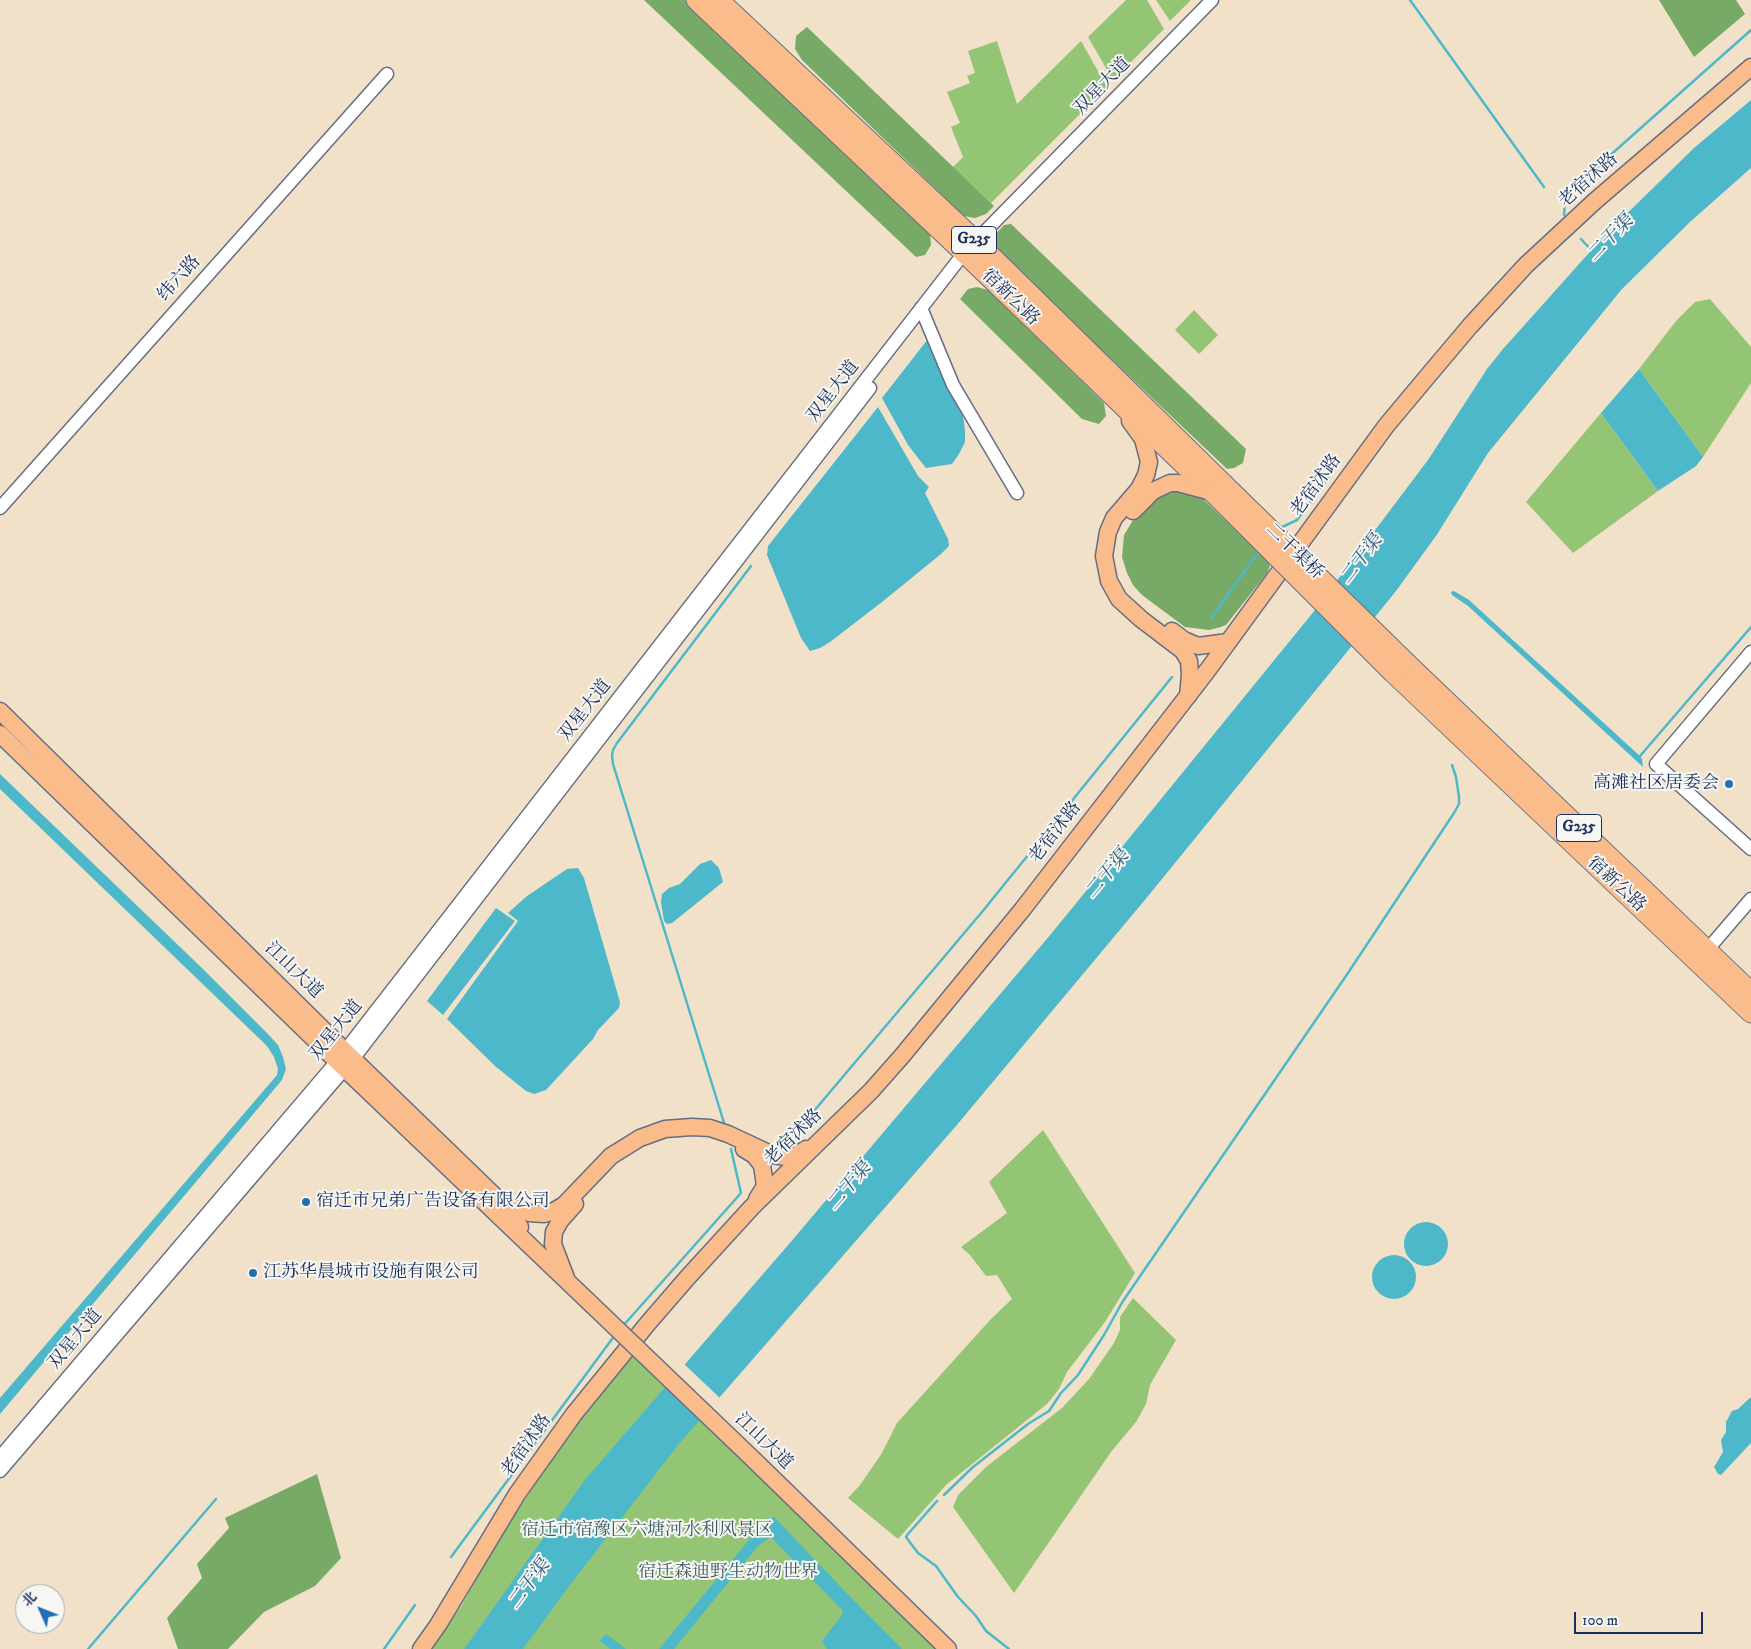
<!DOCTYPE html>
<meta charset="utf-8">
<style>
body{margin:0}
#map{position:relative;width:1751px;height:1649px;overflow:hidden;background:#f2e1c9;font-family:"IM FELL DW Pica","Noto Serif SC",serif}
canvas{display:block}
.north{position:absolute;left:15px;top:1584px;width:50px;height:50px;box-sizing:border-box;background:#f6f6f2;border:1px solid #9ea6b7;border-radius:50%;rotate:314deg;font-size:14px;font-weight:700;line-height:20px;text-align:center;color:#1b2f5e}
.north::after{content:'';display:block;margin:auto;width:18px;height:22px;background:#1f6fb2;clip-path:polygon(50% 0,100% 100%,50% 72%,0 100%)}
.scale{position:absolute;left:1574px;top:1612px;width:129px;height:22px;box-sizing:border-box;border:2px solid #1b2f5e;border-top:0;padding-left:6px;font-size:15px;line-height:18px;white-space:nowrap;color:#1b2f5e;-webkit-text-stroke:4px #f6f6f2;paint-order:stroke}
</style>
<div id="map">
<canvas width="1751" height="1649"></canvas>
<div class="north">北</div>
<div class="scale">100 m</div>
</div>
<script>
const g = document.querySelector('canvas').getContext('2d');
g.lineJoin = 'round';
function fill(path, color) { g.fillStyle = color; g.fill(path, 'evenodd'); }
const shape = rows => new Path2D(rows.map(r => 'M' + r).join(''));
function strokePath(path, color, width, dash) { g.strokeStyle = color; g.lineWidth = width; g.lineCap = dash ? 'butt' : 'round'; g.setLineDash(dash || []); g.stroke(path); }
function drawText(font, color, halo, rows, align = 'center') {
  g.font = font + ' "IM FELL DW Pica","Noto Serif SC",serif'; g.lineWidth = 4; g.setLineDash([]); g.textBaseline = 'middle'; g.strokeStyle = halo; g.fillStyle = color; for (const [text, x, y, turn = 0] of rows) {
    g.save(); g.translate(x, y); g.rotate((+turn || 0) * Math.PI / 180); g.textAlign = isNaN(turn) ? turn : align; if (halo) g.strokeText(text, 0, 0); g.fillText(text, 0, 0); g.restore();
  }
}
fill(shape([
 [1126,0,1147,0,1164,29,1113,80,1088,37],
 [1156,0,1191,0,1170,21],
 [997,41,1017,104,1081,41,1107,87,991,203,953,167,963,157,951,127,960,123,947,92,970,83,967,76,975,73,968,51],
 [1710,299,1751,347,1751,383,1703,457,1639,369,1676,321,1695,302],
 [1194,310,1218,335,1199,354,1175,330],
 [1601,413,1658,491,1573,553,1526,502],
 [1043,1130,1135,1273,1105,1322,1067,1372,1059,1389,1047,1404,946,1485,898,1539,848,1498,860,1485,882,1453,897,1423,991,1319,1012,1299,997,1275,986,1276,970,1255,961,1247,1007,1213,989,1182],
 [1133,1298,1176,1340,1150,1385,1146,1404,1136,1422,1111,1452,1014,1593,953,1507,958,1495,986,1467,1062,1408,1089,1379,1114,1343,1120,1330,1120,1317],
 [630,1352,938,1649,432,1649,462,1605,496,1544,562,1443]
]), '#93c575');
fill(shape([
 [644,0,685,0,930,233,931,245,925,255,916,257],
 [1659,0,1736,0,1745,14,1694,57],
 [807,27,994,206,986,214,975,218,964,216,802,60,795,49,796,36],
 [1011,224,1246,449,1243,463,1234,468,1227,469,991,245,993,237,1004,225],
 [977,287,988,290,1104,403,1106,416,1099,424,1082,419,960,299,968,289],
 [1173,487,1202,498,1267,560,1270,566,1267,573,1226,625,1221,627,1209,630,1185,627,1142,595,1133,585,1127,573,1122,557,1124,535,1138,512,1150,501],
 [317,1474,341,1558,315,1586,264,1612,228,1649,178,1649,167,1618,202,1578,197,1564,229,1528,225,1518]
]), '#76aa66');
fill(shape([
 [1751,100,1751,168,1690,222,1622,289,1488,453,1436,536,1396,591,1342,658,1144,901,956,1126,678,1445,570,1585,523,1649,464,1649,584,1481,789,1244,1051,934,1311,615,1428,460,1487,369,1503,349,1605,235,1694,148],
 [928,339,962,407,965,431,965,442,959,454,952,464,926,468,908,445,882,398],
 [1639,369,1703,457,1696,466,1658,491,1601,413],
 [878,407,918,476,929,487,925,493,948,539,949,546,941,554,882,602,830,642,820,648,810,651,801,638,767,555,768,546],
 [1454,591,1469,600,1640,756,1642,759,1643,767,1468,606,1452,595,1451,592],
 [0,774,204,970,268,1034,278,1045,283,1057,286,1069,282,1080,0,1414,0,1398,277,1075,278,1069,274,1057,267,1046,0,789],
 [711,860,719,868,723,882,672,923,667,924,664,921,661,902,662,894,669,888,680,884,700,864],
 [578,868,584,878,620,1002,619,1008,598,1030,593,1039,546,1090,534,1094,526,1091,495,1066,447,1019,518,921,508,913,527,896,567,869],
 [496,908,515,921,443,1015,427,1001],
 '1404 1244a22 22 0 1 1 44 0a22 22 0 1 1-44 0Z',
 '1372 1277a22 22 0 1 1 44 0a22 22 0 1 1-44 0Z',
 [1751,1397,1751,1443,1721,1475,1718,1474,1714,1467,1723,1452,1721,1440,1726,1432,1726,1422,1732,1411,1738,1409],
 [774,1517,860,1607,902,1649,827,1649,822,1641,842,1615,843,1611,771,1537,758,1546,674,1649,659,1649,763,1523,769,1518],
 [606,1634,626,1649,610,1649,600,1641]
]), '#4eb8cb');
fill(shape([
 [683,1363,721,1399,705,1418,666,1382]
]), '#f2e1c9');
strokePath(shape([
 [1410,0,1544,187],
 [1564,215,1565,203,1570,191,1751,30],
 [1581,239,1593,252],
 [1280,528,1297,520,1329,476],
 [1211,618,1260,550],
 [1640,756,1751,627],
 [803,1124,982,912,1172,677],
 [725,1126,613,764,612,756,613,750,617,743,751,566],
 [622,1327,741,1193,731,1149],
 [944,1495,973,1467,1028,1424,1049,1411,1061,1393,1078,1375,1104,1335,1123,1301,1348,973,1454,813,1459,804,1459,797,1456,777,1452,765],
 [937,1501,908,1534,906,1537,918,1553,936,1566,958,1597,976,1616,986,1631,1009,1649],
 [451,1557,615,1335],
 [88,1649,216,1499],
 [384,1649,415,1605]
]), '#4eb8cb', 2.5);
const minor = shape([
 [921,308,953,385,1017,493],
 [0,508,387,74],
 [1751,652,1656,764,1751,849],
 [1702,956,1751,899],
 [0,1457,337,1061,964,253,1212,0],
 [0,1471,353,1059,870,388]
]);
const major = shape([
 [1130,421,1143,439,1149,462,1146,475,1139,489,1114,518,1108,532,1104,556,1109,581,1119,599,1141,619,1183,651,1189,661,1190,675,1188,696],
 [1133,511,1153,491,1170,483,1178,483,1212,492],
 [1172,631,1184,640,1198,646,1228,642],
 [0,711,353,1059,504,1205,520,1227],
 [0,734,344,1068,590,1303],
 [744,1149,754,1155,762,1165,765,1186,757,1199],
 [504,1205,529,1213,544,1214,554,1211,564,1205,611,1156,640,1138,665,1129,692,1127,710,1128,728,1134,773,1155,786,1157,796,1155,806,1149],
 [566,1278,553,1244,554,1232,560,1221,575,1204],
 [755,1461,948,1649],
 [421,1649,438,1625,517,1494,574,1414,649,1322,688,1277,752,1207,871,1091,902,1056,1022,910,1207,671,1386,426,1427,377,1470,326,1526,265,1595,201,1751,67]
]);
const highway = shape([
 [696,0,964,253,1214,494],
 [719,0,976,241,1224,484],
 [1407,663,1751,992],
 [1393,673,1751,1013]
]);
strokePath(minor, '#666d83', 15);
strokePath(major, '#666d83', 19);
strokePath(highway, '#666d83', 21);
strokePath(minor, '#fff', 12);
strokePath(major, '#f9bc8a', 16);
strokePath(highway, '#f9bc8a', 19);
const majorBridge = shape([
 [590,1303,755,1461]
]);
const highwayBridge = shape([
 [1224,484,1407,663],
 [1214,494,1393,673]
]);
strokePath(majorBridge, '#666d83', 19, []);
strokePath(highwayBridge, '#666d83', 21, []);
strokePath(majorBridge, '#f9bc8a', 16);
strokePath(highwayBridge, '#f9bc8a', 19);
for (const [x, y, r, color] of [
 [1729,784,5,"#1f6fb2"],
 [306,1202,5,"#1f6fb2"],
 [253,1273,5,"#1f6fb2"]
]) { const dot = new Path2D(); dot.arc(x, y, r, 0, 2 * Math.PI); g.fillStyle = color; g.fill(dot); strokePath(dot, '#f6f6f2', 2); }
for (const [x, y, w] of [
 [974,240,45],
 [1579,828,45]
]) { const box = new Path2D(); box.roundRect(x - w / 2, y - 13.5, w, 27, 4); g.fillStyle = '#f6f6f2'; g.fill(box); strokePath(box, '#1b2f5e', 1); }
drawText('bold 16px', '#1b2f5e', null, [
 ["G235",974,240],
 ["G235",1579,828]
]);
drawText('18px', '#1b2f5e', '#f6f6f2', [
 ["双星大道",1103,87,-46],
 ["老宿沭路",1589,181,-42],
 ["纬六路",180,279,-48],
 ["宿新公路",1010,298,44],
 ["双星大道",834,392,-52],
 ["老宿沭路",1317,486,-54],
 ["二干渠桥",1294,552,44],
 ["双星大道",586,711,-52],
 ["老宿沭路",1056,833,-52],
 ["宿新公路",1616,885,43],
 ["江山大道",293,971,44],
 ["双星大道",337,1031,-51],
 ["老宿沭路",794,1138,-44],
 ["双星大道",76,1340,-50],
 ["江山大道",763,1442,44],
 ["老宿沭路",527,1446,-55]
]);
drawText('18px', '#1b2f5e', '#f6f6f2', [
 ["高滩社区居委会",1719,784,"right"],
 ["宿迁市兄弟广告设备有限公司",316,1202],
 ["江苏华晨城市设施有限公司",263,1273]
], 'left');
drawText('18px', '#3f5c65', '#f6f6f2', [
 ["宿迁市宿豫区六塘河水利风景区",647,1531],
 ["宿迁森迪野生动物世界",728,1573]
]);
drawText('italic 19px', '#2a587f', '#f6f6f2', [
 ["二干渠",1611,239,-46],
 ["二干渠",1362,560,-53],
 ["二干渠",1108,875,-50],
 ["二干渠",850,1187,-50],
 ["二干渠",530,1585,-54]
]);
</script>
